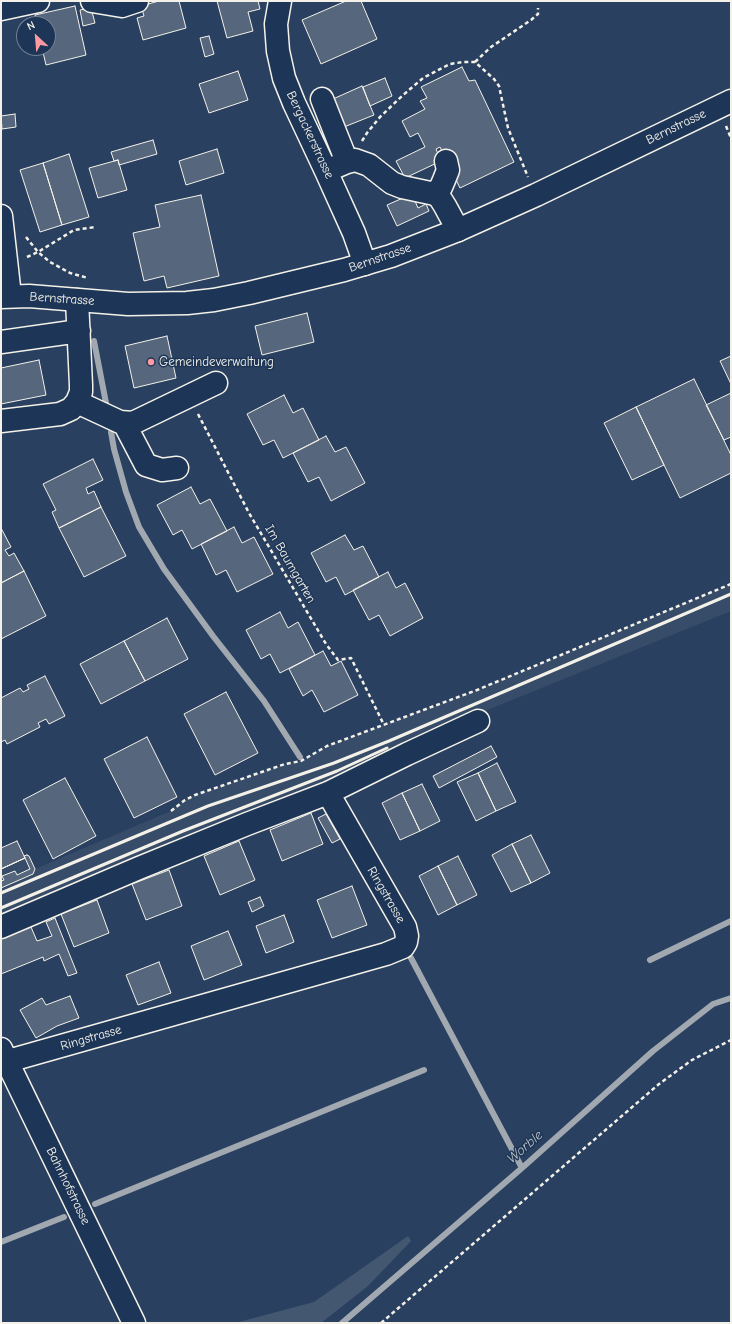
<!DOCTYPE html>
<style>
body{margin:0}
#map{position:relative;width:732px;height:1324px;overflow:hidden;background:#2a4060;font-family:"Comic Neue",sans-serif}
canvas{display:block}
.frame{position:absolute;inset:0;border:2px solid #f4f1e8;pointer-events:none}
.north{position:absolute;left:16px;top:16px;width:40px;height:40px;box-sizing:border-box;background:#1d3557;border:1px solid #738091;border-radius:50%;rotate:334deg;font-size:11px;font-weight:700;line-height:16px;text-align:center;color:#f4f1e8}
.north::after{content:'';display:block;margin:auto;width:14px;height:18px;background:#ff9aa2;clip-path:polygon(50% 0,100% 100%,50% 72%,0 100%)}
</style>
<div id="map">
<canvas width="732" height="1324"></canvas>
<div class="frame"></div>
<div class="north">N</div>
</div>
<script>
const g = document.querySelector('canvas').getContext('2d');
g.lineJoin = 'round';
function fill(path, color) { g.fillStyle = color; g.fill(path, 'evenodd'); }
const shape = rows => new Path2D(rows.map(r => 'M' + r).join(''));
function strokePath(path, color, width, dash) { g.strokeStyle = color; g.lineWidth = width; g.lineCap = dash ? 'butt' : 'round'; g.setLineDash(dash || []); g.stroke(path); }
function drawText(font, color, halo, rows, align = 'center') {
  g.font = font + ' "Comic Neue",sans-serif'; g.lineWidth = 3; g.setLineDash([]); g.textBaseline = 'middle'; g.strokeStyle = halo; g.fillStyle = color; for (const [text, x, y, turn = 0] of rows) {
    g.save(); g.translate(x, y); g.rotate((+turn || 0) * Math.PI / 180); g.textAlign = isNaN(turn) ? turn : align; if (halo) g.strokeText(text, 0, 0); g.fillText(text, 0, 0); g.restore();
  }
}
fill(shape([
 [731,584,731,611,490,709,403,749,333,784,1,921,1,869,24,856,27,855,29,856,35,869,171,811,185,800,195,795,285,764,301,761,327,746,477,690]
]), '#374c69');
fill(shape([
 [408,1236,411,1241,368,1286,321,1323,235,1323,314,1302]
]), '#445771');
strokePath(shape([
 [94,341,106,403],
 [111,432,114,449,126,492,139,527,164,569,213,636,264,701,300,757],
 [411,958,522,1168],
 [650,960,731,921],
 [95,1204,424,1070],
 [1,1242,64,1217],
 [342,1323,522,1168,653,1051,713,1004,731,998]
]), '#a1a8b0', 6);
const building = shape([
 [159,1,179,1,186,28,143,40,137,18,144,16,141,6,159,1],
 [217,1,258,1,260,9,248,12,253,31,227,38,217,1],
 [346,1,361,1,377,39,321,64,302,20,346,1],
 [75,6,86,55,46,65,42,48,48,48,48,24,37,24,35,15,75,6],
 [91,8,95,23,83,26,80,10,91,8],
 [209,36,214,54,205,57,200,38,209,36],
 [462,67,469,81,475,80,514,162,460,188,440,147,436,149,441,161,405,178,396,161,425,147,418,133,410,137,402,121,425,109,420,101,427,98,421,87,462,67],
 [238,71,248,100,209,113,199,84,238,71],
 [385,78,392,96,370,106,363,87,385,78],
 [362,86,374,115,344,127,333,99,362,86],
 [15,114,16,127,2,129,1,116,15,114],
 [153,140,157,154,119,165,118,160,114,161,111,152,153,140],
 [217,149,224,173,186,185,179,161,217,149],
 [69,154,89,217,62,225,43,163,69,154],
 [118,160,127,190,98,198,89,168,118,160],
 [43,163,62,225,40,232,20,170,43,163],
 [412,194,418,208,426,204,429,211,397,226,387,205,412,194],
 [201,195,219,276,167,288,164,276,144,281,133,233,160,227,155,205,201,195],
 [307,313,314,342,262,355,255,326,307,313],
 [167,336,176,378,134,388,125,346,167,336],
 [731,356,731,384,720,361,731,356],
 [39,360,46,395,1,404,1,368,39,360],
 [694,379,731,455,731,473,680,498,636,407,694,379],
 [731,393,731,437,724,440,706,405,731,393],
 [284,395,293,413,303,408,319,440,283,458,274,440,263,445,247,414,284,395],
 [636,407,664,465,632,480,604,423,636,407],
 [326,436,335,452,346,447,365,483,331,501,319,477,308,482,293,453,326,436],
 [93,459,103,480,86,488,88,494,94,491,101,507,59,528,52,512,56,510,43,484,93,459],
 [191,487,200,504,210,499,227,531,192,549,182,530,173,535,157,505,191,487],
 [101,507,126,556,84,577,59,528,101,507],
 [234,527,242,543,254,537,273,574,237,592,226,570,216,575,201,544,234,527],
 [1,528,11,547,5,550,9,556,14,553,24,571,1,583,1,528],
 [345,535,354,550,363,546,379,577,345,595,336,577,326,582,311,553,345,535],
 [24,571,46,616,1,639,1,583,24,571],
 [388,572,396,588,405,583,423,618,390,636,379,615,369,620,353,590,388,572],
 [280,612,288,628,298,622,315,655,280,673,270,654,261,659,246,630,280,612],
 [167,618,188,659,145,681,124,641,167,618],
 [124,641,145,681,101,704,80,664,124,641],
 [323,651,331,666,341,661,358,695,324,712,312,690,303,696,289,669,323,651],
 [45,676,65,716,49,724,46,719,38,723,40,727,7,744,5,740,1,742,1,698,20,688,23,692,29,689,27,685,45,676],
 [226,692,258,753,215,775,184,714,226,692],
 [147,737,177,797,134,818,104,759,147,737],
 [491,746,497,757,439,788,433,776,491,746],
 [497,763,516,802,496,811,478,773,497,763],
 [478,773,496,811,476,821,457,782,478,773],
 [65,778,96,836,53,859,23,800,65,778],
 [422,784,440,821,420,831,402,793,422,784],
 [402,793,420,831,400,840,382,803,402,793],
 [311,813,323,844,282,861,270,830,311,813],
 [326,814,340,839,332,843,318,818,326,814],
 [531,835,550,873,531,883,512,844,531,835],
 [17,841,25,858,1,869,1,848,17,841],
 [239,841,255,880,220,895,204,856,239,841],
 [512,844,531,883,511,892,492,855,512,844],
 [27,855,29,856,35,869,33,874,1,888,1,869,25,858,24,856,27,855],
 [458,856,477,895,457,905,438,866,458,856],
 [25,858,30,869,17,875,15,871,2,876,4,880,1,881,1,869,25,858],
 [438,866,457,905,438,915,419,876,438,866],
 [169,870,182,906,146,920,132,884,169,870],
 [352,886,367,925,332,938,317,900,352,886],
 [260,897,264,906,252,912,248,902,260,897],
 [97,900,109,933,74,947,61,914,97,900],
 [284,915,294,942,266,953,256,926,284,915],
 [55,918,77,973,68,976,59,954,44,961,43,957,1,974,1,939,31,927,37,941,52,936,46,922,55,918],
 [228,931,242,965,204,980,191,946,228,931],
 [159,962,171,993,138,1005,126,975,159,962],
 [70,996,79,1018,57,1026,36,1038,20,1010,42,998,46,1005,70,996]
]);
fill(building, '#56677d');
strokePath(building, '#f4f1e8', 1);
const minor = shape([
 [92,1,122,6,137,1],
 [280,1,276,24,278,51,284,78,294,103,326,171,354,233,365,264],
 [1,9,38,1],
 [322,99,347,162],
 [326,171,347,162,355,160,369,165,392,183,402,187,435,194,440,198,445,206,458,230],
 [435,194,441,187,444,180,448,170,446,161],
 [1,216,10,296],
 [1,342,79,331],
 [77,402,120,422,133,423,216,383],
 [1,421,60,414,71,409,77,402,81,392,81,385,77,300],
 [124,423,146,465,162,470,177,468],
 [1,927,139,868,247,824,328,793,407,754,478,721],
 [1,1049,134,1323],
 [8,1061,386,954,403,947,406,942,407,936,405,927,328,793]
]);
const major = shape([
 [1,297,29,296,128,304,187,303,214,300,249,293,344,270,391,256,458,230,536,195,731,101]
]);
strokePath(minor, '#f4f1e8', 25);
strokePath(major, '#f4f1e8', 25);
strokePath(shape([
 [475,62,491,47,531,20,538,14,538,8],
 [726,126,731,138],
 [362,141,367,133,380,117,402,96,423,78,450,64,463,62,475,62,494,79,499,86,508,128,528,177],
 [26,237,38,252,50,262,70,273,88,278],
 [27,257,38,252,74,230,96,227],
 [198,414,249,513,326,644,338,660,351,658,384,725],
 [171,811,185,800,195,795,285,764,301,761,327,746,477,690,731,584],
 [381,1323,659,1084,692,1060,731,1040]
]), '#f4f1e8', 2.5, [4, 3]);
strokePath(minor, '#1d3557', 22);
strokePath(major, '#1d3557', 22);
strokePath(shape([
 [1,893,208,806,334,763,389,741,731,594],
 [1,908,183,831,337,771,387,748]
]), '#f4f1e8', 3);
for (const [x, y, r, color] of [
 [151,362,4,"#ff9aa2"]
]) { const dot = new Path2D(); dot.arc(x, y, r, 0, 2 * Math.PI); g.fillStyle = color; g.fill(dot); strokePath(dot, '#1d3557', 1.5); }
drawText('13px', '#f4f1e8', '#1d3557', [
 ["Bernstrasse",676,127,-26],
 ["Bergackerstrasse",310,135,65],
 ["Bernstrasse",380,258,-19],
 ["Bernstrasse",62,299,4],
 ["Im Baumgarten",290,564,60],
 ["Ringstrasse",386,895,60],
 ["Ringstrasse",91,1038,-16],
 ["Bahnhofstrasse",68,1186,64]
]);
drawText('13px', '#f4f1e8', '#1d3557', [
 ["Gemeindeverwaltung",159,362]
], 'left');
drawText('italic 14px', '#bdc1c2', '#1d3557', [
 ["Worble",525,1147,-41]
]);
</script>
